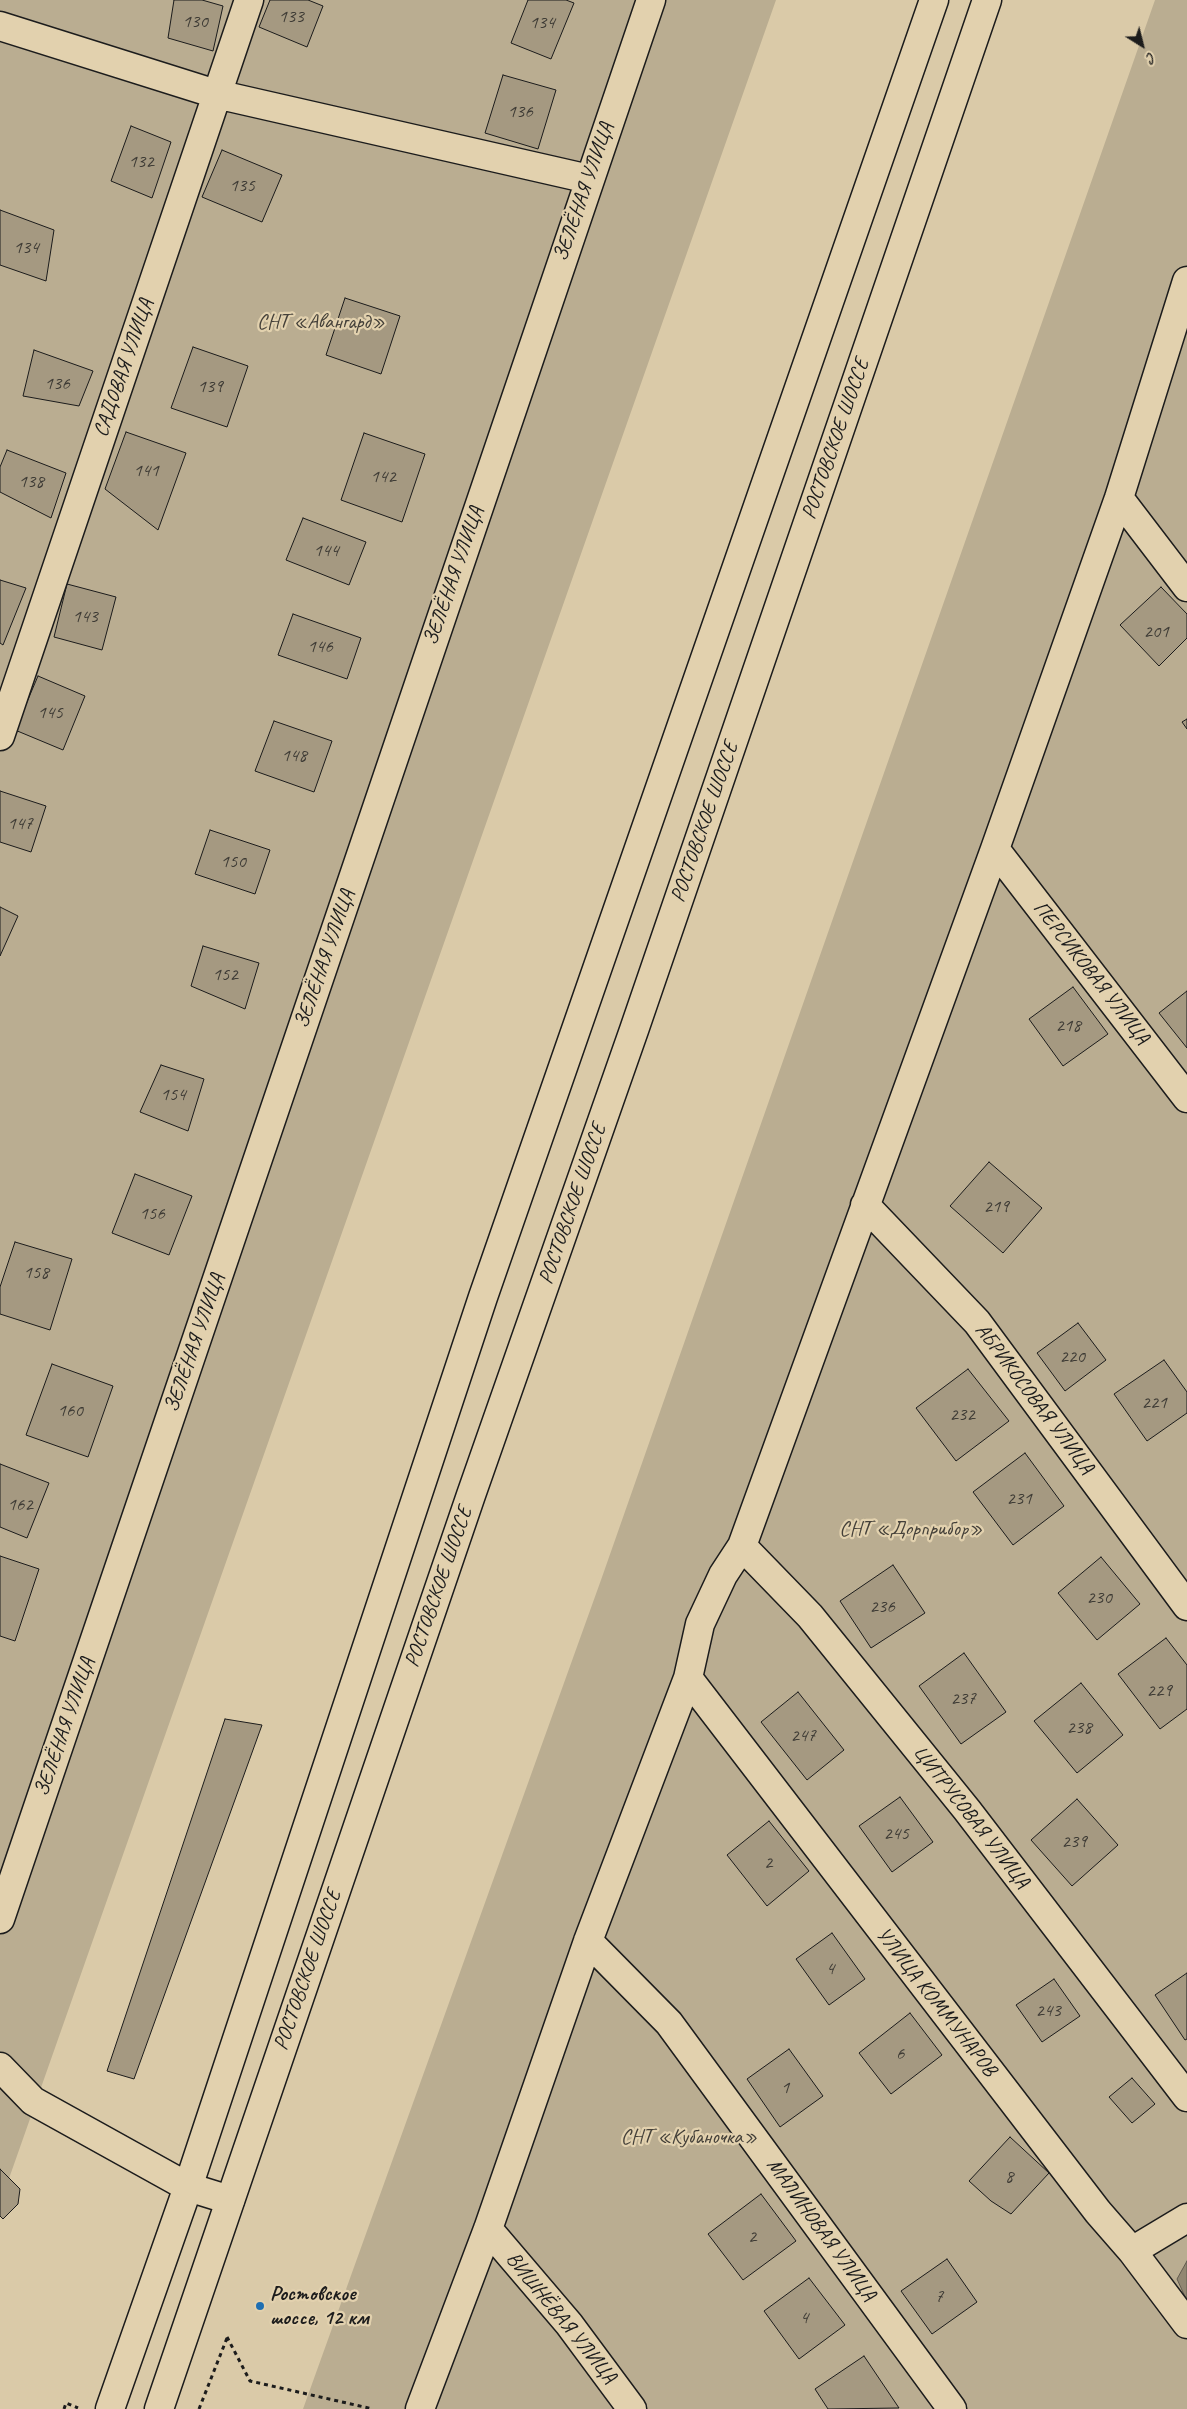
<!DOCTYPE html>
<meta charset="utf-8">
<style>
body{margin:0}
#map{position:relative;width:1187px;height:2409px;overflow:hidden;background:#dacaa8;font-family:Caveat,sans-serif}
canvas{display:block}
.north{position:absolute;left:1117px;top:20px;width:50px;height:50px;-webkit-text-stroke:4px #e2d1ae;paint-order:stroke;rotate:144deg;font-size:14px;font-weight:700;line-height:20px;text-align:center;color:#1c1c1c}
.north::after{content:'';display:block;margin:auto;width:18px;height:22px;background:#1c1c1c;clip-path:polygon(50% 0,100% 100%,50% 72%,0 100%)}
</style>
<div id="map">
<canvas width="1187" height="2409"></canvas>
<div class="north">С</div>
</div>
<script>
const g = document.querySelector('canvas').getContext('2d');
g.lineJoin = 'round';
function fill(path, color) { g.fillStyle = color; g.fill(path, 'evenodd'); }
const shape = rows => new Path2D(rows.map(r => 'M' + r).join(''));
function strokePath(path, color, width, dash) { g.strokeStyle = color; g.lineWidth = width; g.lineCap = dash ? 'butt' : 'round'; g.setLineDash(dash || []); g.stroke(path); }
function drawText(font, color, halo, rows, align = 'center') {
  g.font = font + ' Caveat,sans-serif'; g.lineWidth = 4.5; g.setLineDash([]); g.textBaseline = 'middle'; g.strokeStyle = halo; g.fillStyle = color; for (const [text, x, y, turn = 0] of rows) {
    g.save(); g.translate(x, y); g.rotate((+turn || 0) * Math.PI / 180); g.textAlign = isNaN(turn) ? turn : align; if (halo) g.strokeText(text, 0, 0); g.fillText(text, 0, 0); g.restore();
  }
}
fill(shape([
 [0,0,776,0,0,2204],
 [1155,0,1187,0,1187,2409,303,2409,601,1580]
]), '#baad91');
const water = shape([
 [1187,2261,1187,2301,1177,2279,1187,2261]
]);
fill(water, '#928772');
strokePath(water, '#635c50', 1);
const building = shape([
 [174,0,202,0,223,6,213,51,168,38,174,0],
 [270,0,308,0,323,6,307,47,259,27,270,0],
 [528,0,566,0,574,3,551,59,511,43,528,0],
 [503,75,556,90,538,149,485,133,503,75],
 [131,126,171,142,152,198,111,181,131,126],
 [222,150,282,175,262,222,202,197,222,150],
 [0,210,54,230,46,281,0,265,0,210],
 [345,298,400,316,381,374,326,355,345,298],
 [193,347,248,366,227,427,171,408,193,347],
 [34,350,93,371,79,406,23,396,34,350],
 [126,432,186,453,158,530,105,489,126,432],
 [364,433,425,454,402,522,341,500,364,433],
 [7,450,66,473,51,518,0,492,0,467,7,450],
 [303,518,366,542,349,585,286,560,303,518],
 [0,580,26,588,3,645,0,643,0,580],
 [67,584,116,597,102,650,54,637,67,584],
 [1161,587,1187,614,1187,638,1159,666,1120,625,1161,587],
 [293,614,361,638,347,679,278,655,293,614],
 [38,676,85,696,63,750,15,730,38,676],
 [1187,719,1187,729,1182,722,1187,719],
 [274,721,332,741,314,792,255,771,274,721],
 [0,791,46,806,31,852,0,842,0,791],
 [210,830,270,850,255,894,195,874,210,830],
 [0,907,18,916,0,956,0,907],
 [203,946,259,963,245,1009,191,986,203,946],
 [1073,987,1108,1034,1063,1066,1029,1019,1073,987],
 [1187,991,1187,1048,1159,1013,1187,991],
 [161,1065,204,1079,188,1131,140,1112,161,1065],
 [989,1162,1042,1208,1003,1253,950,1206,989,1162],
 [135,1174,192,1196,169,1255,112,1233,135,1174],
 [15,1242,72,1259,50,1330,0,1314,0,1287,15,1242],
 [1078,1323,1106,1360,1065,1391,1037,1353,1078,1323],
 [1164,1360,1187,1392,1187,1413,1147,1441,1114,1394,1164,1360],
 [52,1364,113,1386,88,1457,26,1435,52,1364],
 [968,1369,1009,1421,956,1461,916,1408,968,1369],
 [1025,1453,1064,1506,1013,1545,973,1492,1025,1453],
 [0,1464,49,1483,27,1538,0,1527,0,1464],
 [0,1556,39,1569,15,1641,0,1636,0,1556],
 [1101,1557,1140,1604,1097,1640,1058,1593,1101,1557],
 [893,1565,925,1613,871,1648,840,1601,893,1565],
 [1166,1638,1187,1665,1187,1709,1160,1729,1118,1674,1166,1638],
 [964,1653,1006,1712,961,1744,919,1686,964,1653],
 [1081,1683,1123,1735,1077,1773,1034,1721,1081,1683],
 [798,1692,844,1750,807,1780,761,1722,798,1692],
 [225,1719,262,1725,134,2079,107,2071,225,1719],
 [900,1797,933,1842,892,1872,859,1826,900,1797],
 [1077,1799,1118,1845,1072,1886,1031,1840,1077,1799],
 [769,1821,809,1871,767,1906,727,1855,769,1821],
 [832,1933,865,1979,829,2005,796,1959,832,1933],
 [1187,1973,1187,2039,1185,2040,1155,1995,1187,1973],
 [1054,1979,1080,2016,1042,2042,1016,2005,1054,1979],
 [910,2013,942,2055,891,2094,859,2053,910,2013],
 [789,2049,823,2096,780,2127,747,2079,789,2049],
 [1132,2078,1155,2104,1132,2123,1109,2097,1132,2078],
 [1010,2137,1049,2173,1011,2214,991,2201,969,2181,1010,2137],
 [0,2169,20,2189,18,2204,3,2219,0,2216,0,2169],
 [761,2194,796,2241,743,2280,708,2234,761,2194],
 [947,2259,977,2302,932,2334,901,2291,947,2259],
 [809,2278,845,2325,799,2359,764,2311,809,2278],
 [864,2356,899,2408,828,2409,815,2389,864,2356]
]);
fill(building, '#a59981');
strokePath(building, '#1c1c1c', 1);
const minor = shape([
 [0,26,216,94,589,179],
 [1119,498,1187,587],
 [0,736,249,0],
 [995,849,1187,1098],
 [865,1205,977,1322,1187,1606],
 [742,1546,810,1616,967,1810,1187,2097],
 [688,1678,1098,2212,1132,2251,1187,2324],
 [0,1919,651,0],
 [588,1941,669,2023,952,2409],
 [0,2067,33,2101,188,2187,230,2200],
 [488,2229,569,2324,632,2409],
 [1132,2251,1187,2218],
 [420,2409,488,2229,588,1941,688,1678,700,1624,723,1575,742,1546,995,849,1119,498,1187,281]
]);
const trunk = shape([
 [110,2409,188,2187,483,1297,934,0],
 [159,2409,471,1495,634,1030,987,0]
]);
strokePath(minor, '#1c1c1c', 31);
strokePath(trunk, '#1c1c1c', 31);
strokePath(shape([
 [227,2337,250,2381,373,2409],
 [64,2409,66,2403,78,2408],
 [199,2409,227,2338]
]), '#1c1c1c', 3, [4, 4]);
strokePath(minor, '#e2d1ae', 28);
strokePath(trunk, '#e2d1ae', 28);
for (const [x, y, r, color] of [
 [260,2306,5,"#1f6fb2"]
]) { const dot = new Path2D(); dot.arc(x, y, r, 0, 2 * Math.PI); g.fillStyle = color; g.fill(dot); strokePath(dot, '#e2d1ae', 2); }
drawText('19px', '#3e3b35', null, [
 ["133",291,17],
 ["130",195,22],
 ["134",542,23],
 ["136",520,112],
 ["132",141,162],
 ["135",242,186],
 ["134",26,248],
 ["136",57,384],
 ["139",210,387],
 ["141",146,471],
 ["142",383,477],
 ["138",31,482],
 ["144",326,551],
 ["143",85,617],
 ["201",1156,632],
 ["146",320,647],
 ["145",50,713],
 ["148",294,756],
 ["147",20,824],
 ["150",233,862],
 ["152",225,975],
 ["218",1068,1026],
 ["154",173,1095],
 ["219",996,1207],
 ["156",152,1214],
 ["158",36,1273],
 ["220",1072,1357],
 ["221",1154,1403],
 ["160",70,1411],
 ["232",962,1415],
 ["231",1019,1499],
 ["162",20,1505],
 ["230",1099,1598],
 ["236",882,1607],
 ["229",1159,1691],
 ["237",963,1699],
 ["238",1079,1728],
 ["247",803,1736],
 ["245",896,1834],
 ["239",1074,1842],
 ["2",768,1863],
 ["4",830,1969],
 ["243",1048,2011],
 ["6",900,2054],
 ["1",785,2088],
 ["8",1009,2177],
 ["2",752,2237],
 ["7",939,2297],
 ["4",804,2318]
]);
drawText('21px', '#1c1c1c', '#e2d1ae', [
 ["ЗЕЛЁНАЯ УЛИЦА",584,192,-71],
 ["САДОВАЯ УЛИЦА",124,368,-71],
 ["РОСТОВСКОЕ ШОССЕ",836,439,-71],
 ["ЗЕЛЁНАЯ УЛИЦА",454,576,-71],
 ["РОСТОВСКОЕ ШОССЕ",705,822,-71],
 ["ЗЕЛЁНАЯ УЛИЦА",325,959,-71],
 ["ПЕРСИКОВАЯ УЛИЦА",1091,973,52],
 ["РОСТОВСКОЕ ШОССЕ",573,1204,-71],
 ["ЗЕЛЁНАЯ УЛИЦА",195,1343,-71],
 ["АБРИКОСОВАЯ УЛИЦА",1034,1399,53],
 ["РОСТОВСКОЕ ШОССЕ",439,1587,-71],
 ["ЗЕЛЁНАЯ УЛИЦА",65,1727,-71],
 ["ЦИТРУСОВАЯ УЛИЦА",971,1817,52],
 ["РОСТОВСКОЕ ШОССЕ",308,1970,-71],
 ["УЛИЦА КОММУНАРОВ",936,2002,52],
 ["МАЛИНОВАЯ УЛИЦА",821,2230,54],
 ["ВИШНЁВАЯ УЛИЦА",561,2318,51]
]);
drawText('21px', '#444039', '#e2d1ae', [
 ["СНТ «Авангард»",321,322],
 ["СНТ «Дорприбор»",911,1529],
 ["СНТ «Кубаночка»",689,2137]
]);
drawText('bold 21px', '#1c1c1c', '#e2d1ae', [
 ["Ростовское",270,2294],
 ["шоссе, 12 км",270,2318]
], 'left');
</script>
